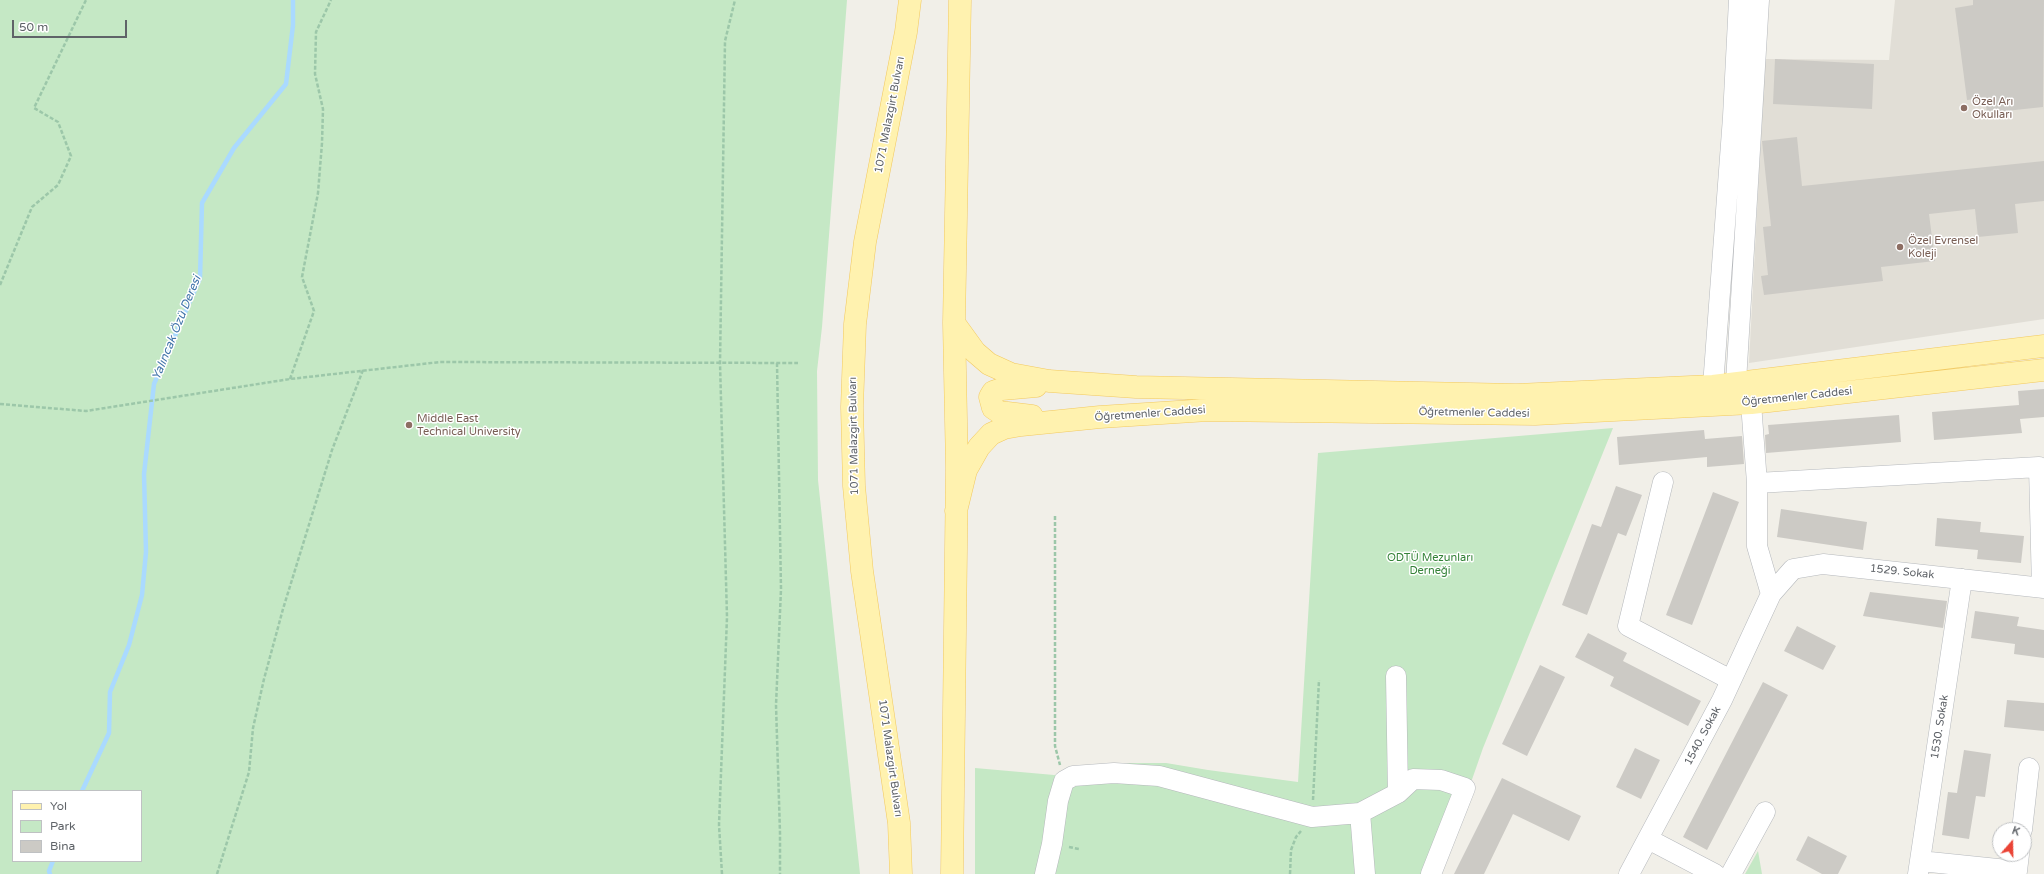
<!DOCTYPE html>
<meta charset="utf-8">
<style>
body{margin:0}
#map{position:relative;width:2044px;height:874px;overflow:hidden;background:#f1efe8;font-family:"Varela Round",sans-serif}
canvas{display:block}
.legend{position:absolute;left:12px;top:790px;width:130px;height:72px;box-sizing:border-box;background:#fff;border:1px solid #bfc1c3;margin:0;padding:5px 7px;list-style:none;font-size:12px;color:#5f6368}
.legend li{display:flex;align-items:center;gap:8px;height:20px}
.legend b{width:20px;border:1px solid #bfc1c3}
.north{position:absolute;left:1992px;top:822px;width:40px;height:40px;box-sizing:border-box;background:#fff;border:1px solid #bfc1c3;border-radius:50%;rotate:20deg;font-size:11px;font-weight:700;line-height:16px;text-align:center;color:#5f6368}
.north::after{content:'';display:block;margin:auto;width:14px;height:18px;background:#ea4335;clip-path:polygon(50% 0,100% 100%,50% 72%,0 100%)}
.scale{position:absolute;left:12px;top:20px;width:115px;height:18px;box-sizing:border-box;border:2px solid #5f6368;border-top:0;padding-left:5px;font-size:12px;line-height:14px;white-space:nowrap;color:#5f6368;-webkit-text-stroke:3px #fff;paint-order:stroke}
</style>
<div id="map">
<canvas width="2044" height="874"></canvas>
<ul class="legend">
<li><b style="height:5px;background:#fff2af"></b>Yol</li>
<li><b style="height:11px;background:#c5e8c5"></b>Park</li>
<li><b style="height:11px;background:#cccac5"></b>Bina</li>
</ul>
<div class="north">K</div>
<div class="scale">50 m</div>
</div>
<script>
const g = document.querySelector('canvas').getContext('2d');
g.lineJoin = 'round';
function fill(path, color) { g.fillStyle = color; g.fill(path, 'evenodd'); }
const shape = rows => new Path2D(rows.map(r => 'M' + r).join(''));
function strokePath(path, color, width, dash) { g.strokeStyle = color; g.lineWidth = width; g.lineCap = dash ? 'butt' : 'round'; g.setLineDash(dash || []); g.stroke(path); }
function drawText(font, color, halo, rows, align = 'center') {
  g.font = font + ' "Varela Round",sans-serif'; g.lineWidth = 3; g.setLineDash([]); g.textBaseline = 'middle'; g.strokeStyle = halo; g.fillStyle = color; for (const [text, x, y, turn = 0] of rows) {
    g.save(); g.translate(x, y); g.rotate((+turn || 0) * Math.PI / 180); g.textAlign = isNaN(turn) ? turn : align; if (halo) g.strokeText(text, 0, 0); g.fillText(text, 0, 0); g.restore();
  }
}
fill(shape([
 [1895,0,2044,0,2044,319,1749,363,1765,59,1889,60]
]), '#e1ded6');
fill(shape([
 [0,0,847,0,822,327,817,371,818,480,860,874,0,874],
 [13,791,141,791,141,861,13,861],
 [1613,428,1483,748,1439,874,975,874,975,768,1054,775,1130,763,1166,763,1208,770,1298,782,1318,453],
 [1758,851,1762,874,1745,874]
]), '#c5e8c5');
strokePath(shape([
 [82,791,109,733,110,692,129,645,142,595,146,552,144,474,154,384,200,278,202,203,234,148,286,84,293,25,293,0],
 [50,874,49,871,53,861]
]), '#aadaff', 4.5);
fill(shape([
 [1973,0,2044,0,2043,107,1987,113,1985,98,1967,100,1955,8,1973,5],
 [1775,59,1874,64,1872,109,1773,104],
 [1797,137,1802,186,2044,161,2044,201,2015,204,2018,233,1978,237,1975,209,1929,214,1935,261,1881,267,1883,281,1764,295,1761,276,1768,275,1763,227,1771,226,1762,141],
 [2044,389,2044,417,2020,419,2022,433,1934,440,1932,412,2019,405,2018,391],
 [1899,415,1901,442,1766,453,1765,435,1769,434,1768,425],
 [1704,430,1705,439,1742,436,1744,464,1707,467,1707,457,1619,465,1617,437],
 [1616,486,1642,495,1626,536,1618,533,1587,615,1562,605,1592,524,1601,527],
 [1713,492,1739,502,1692,625,1666,615],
 [1781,509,1867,522,1863,550,1777,537],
 [1937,518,1981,522,1980,532,2024,536,2021,563,1977,559,1978,550,1935,546],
 [1870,592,1947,601,1943,628,1863,616],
 [1975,611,2019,617,2017,626,2044,630,2044,658,2014,654,2015,644,1971,638],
 [1797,626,1836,646,1823,670,1784,651],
 [1588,633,1627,653,1623,661,1701,701,1688,726,1610,686,1614,677,1575,657],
 [1540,665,1565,677,1527,756,1502,744],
 [1763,682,1788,695,1707,850,1683,837],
 [2007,700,2044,703,2044,731,2004,727],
 [1635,748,1660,760,1641,799,1616,787],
 [1964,750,1991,754,1985,797,1976,796,1969,839,1942,835,1948,792,1957,793],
 [1502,778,1581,816,1569,841,1513,814,1484,874,1454,874],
 [1808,836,1847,856,1838,874,1822,874,1796,860]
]), '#cccac5');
const minor = shape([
 [1736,382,1759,0],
 [1713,386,1733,117,1739,0],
 [1751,403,1757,483,1757,546,1771,594],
 [1663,482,1628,626,1731,680],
 [1757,483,2039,467,2042,588],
 [1396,676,1398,793],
 [1360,813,1365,874],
 [2022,830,2029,768],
 [1648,839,1715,874],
 [1920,861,2017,871,2019,854],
 [1045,874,1052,844,1058,801,1064,781,1073,776,1114,773,1159,776,1312,817,1360,813,1398,793,1413,779,1441,780,1465,788,1431,874],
 [1629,874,1722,700,1771,594,1793,569,1823,564,2044,588],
 [1731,874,1765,812],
 [1918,874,1962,579]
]);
const major = shape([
 [954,323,975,352,989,364,1011,374,1049,381,1136,387,1517,395,1713,386,2044,346],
 [1032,416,999,412,993,408,990,397,993,392,1002,389,1036,386],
 [956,511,966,470,979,447,991,434,1004,428,1021,425,1100,417,1208,410,1535,414,1751,403,2044,370],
 [901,874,899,823,862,571,854,486,852,407,855,324,865,242,906,32,910,0],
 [952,874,957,468,954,323,960,0]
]);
strokePath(minor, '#b5b8bc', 21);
strokePath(major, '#f2c960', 23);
strokePath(shape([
 [0,285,32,207,58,185,71,156,58,122,34,108,86,0],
 [777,363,781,589,776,705,780,833,780,874],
 [290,379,314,311,302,277,318,193,322,143,323,109,315,74,316,32,331,0],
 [0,404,86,411,290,379,440,362,798,363],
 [1055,516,1055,746,1060,765],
 [1313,800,1319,680],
 [1069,847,1079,849],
 [217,874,249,772,253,728,264,679,283,609,332,450,363,370],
 [722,874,719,825,727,617,720,363,725,41,735,0],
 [1290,874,1291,850,1296,837,1301,831]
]), '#9cc7a9', 2.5, [4, 2]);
strokePath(minor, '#fff', 20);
strokePath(major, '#fff2af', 22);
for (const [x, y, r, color] of [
 [1964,108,4,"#8d6e63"],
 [1900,247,4,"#8d6e63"],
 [409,425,4,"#8d6e63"]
]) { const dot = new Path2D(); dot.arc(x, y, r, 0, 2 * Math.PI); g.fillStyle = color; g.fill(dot); strokePath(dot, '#fff', 1.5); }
drawText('11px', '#785e54', '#fff', [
 ["Özel Arı",1972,102],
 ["Okulları",1972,115],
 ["Özel Evrensel",1908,241],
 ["Koleji",1908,254],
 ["Middle East",417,419],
 ["Technical University",417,432]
], 'left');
drawText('11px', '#5f6368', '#fff', [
 ["1071 Malazgirt Bulvarı",890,115,-79],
 ["Öğretmenler Caddesi",1797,397,-6],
 ["Öğretmenler Caddesi",1474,413,1],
 ["Öğretmenler Caddesi",1150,414,-4],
 ["1071 Malazgirt Bulvarı",854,436,-91],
 ["1529. Sokak",1902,572,6],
 ["1530. Sokak",1940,727,-81],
 ["1540. Sokak",1703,736,-62],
 ["1071 Malazgirt Bulvarı",890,758,82]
]);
drawText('11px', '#348238', '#fff', [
 ["ODTÜ Mezunları",1430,558],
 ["Derneği",1430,571]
]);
drawText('italic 12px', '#4174aa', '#fff', [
 ["Yalıncak Özü Deresi",177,328,-68]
]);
</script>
